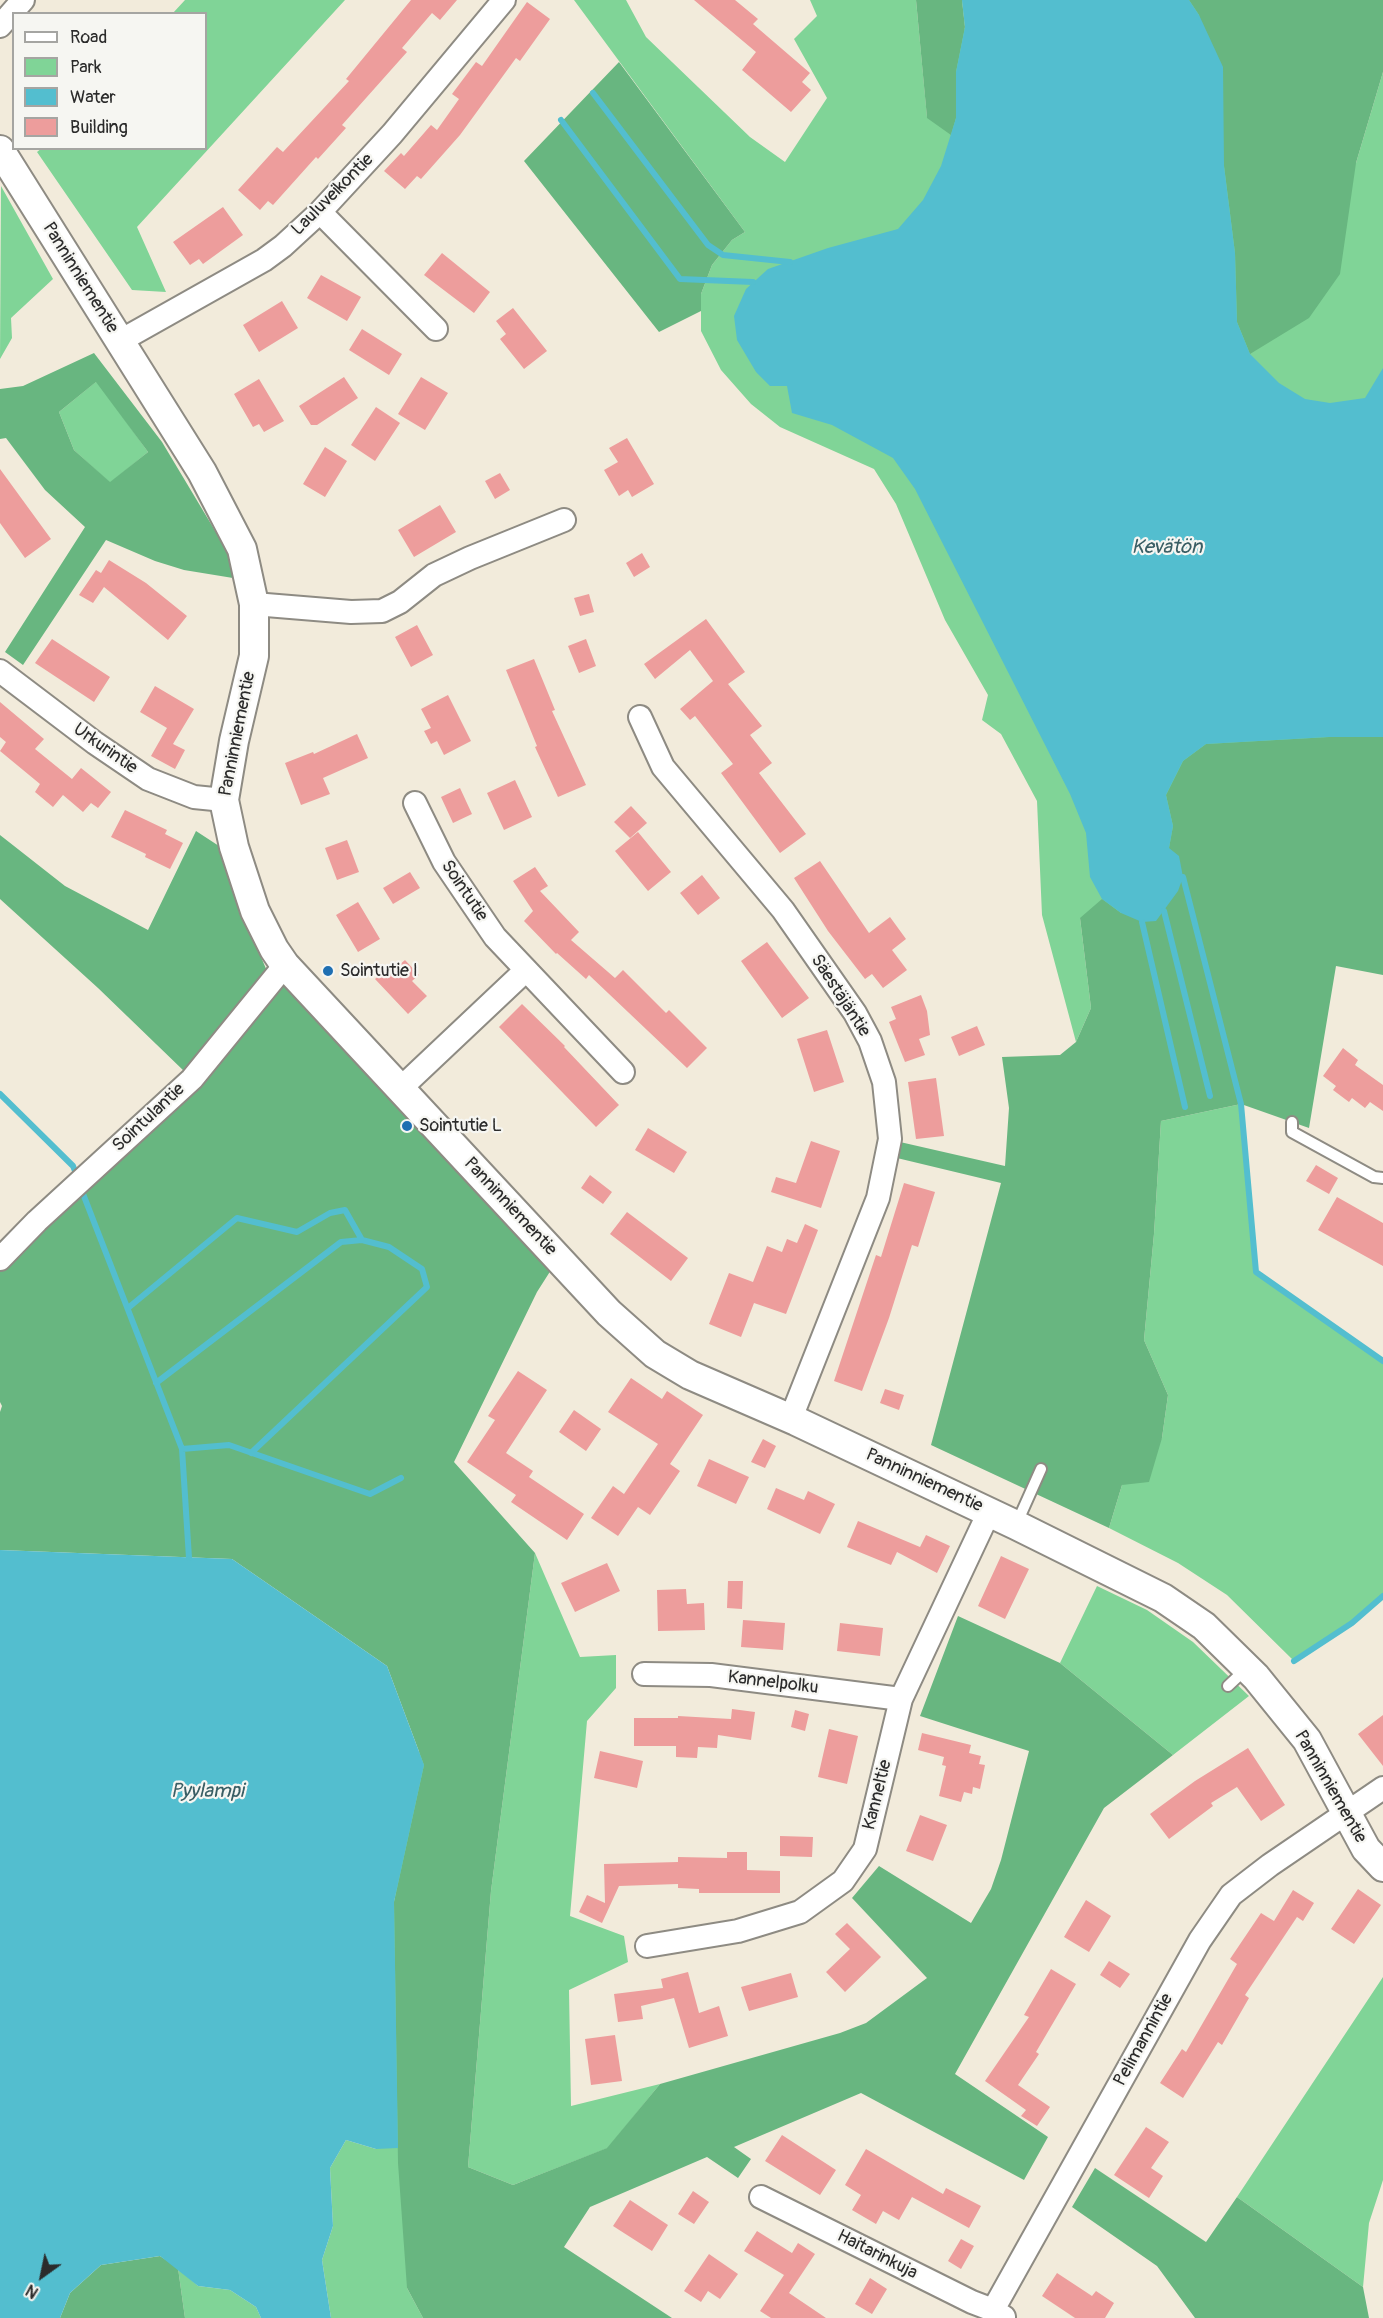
<!DOCTYPE html>
<meta charset="utf-8">
<style>
body{margin:0}
#map{position:relative;width:1383px;height:2318px;overflow:hidden;background:#f2ebdb;font-family:Pangolin,sans-serif}
canvas{display:block}
.legend{position:absolute;left:12px;top:12px;width:195px;height:138px;box-sizing:border-box;background:#f6f6f2;border:2px solid #a5a5a2;margin:0;padding:8px 10px;list-style:none;font-size:18px;color:#2b2b2b}
.legend li{display:flex;align-items:center;gap:12px;height:30px}
.legend b{width:30px;border:2px solid #a5a5a2}
.north{position:absolute;left:12px;top:2246px;width:60px;height:60px;-webkit-text-stroke:4px #f6f6f2;paint-order:stroke;rotate:213deg;font-size:16px;font-weight:700;line-height:24px;text-align:center;color:#2b2b2b}
.north::after{content:'';display:block;margin:auto;width:21px;height:27px;background:#2b2b2b;clip-path:polygon(50% 0,100% 100%,50% 72%,0 100%)}
</style>
<div id="map">
<canvas width="1383" height="2318"></canvas>
<ul class="legend">
<li><b style="height:8px;background:#fff"></b>Road</li>
<li><b style="height:16px;background:#80d497"></b>Park</li>
<li><b style="height:16px;background:#53becf"></b>Water</li>
<li><b style="height:16px;background:#ed9d9c"></b>Building</li>
</ul>
<div class="north">N</div>
</div>
<script>
const g = document.querySelector('canvas').getContext('2d');
g.lineJoin = 'round';
function fill(path, color) { g.fillStyle = color; g.fill(path, 'evenodd'); }
const shape = rows => new Path2D(rows.map(r => 'M' + r).join(''));
function strokePath(path, color, width, dash) { g.strokeStyle = color; g.lineWidth = width; g.lineCap = dash ? 'butt' : 'round'; g.setLineDash(dash || []); g.stroke(path); }
function drawText(font, color, halo, rows, align = 'center') {
  g.font = font + ' Pangolin,sans-serif'; g.lineWidth = 4.5; g.setLineDash([]); g.textBaseline = 'middle'; g.strokeStyle = halo; g.fillStyle = color; for (const [text, x, y, turn = 0] of rows) {
    g.save(); g.translate(x, y); g.rotate((+turn || 0) * Math.PI / 180); g.textAlign = isNaN(turn) ? turn : align; if (halo) g.strokeText(text, 0, 0); g.fillText(text, 0, 0); g.restore();
  }
}
fill(shape([
 [185,0,345,0,137,227,166,292,132,290,37,152,42,148,206,148,206,14,173,13],
 [574,0,626,0,646,37,750,137,785,162,827,98,794,39,817,16,810,0,916,0,927,117,965,27,962,0,1201,0,1356,163,1383,72,1383,878,1189,934,1080,918,1091,1008,1076,1042,1042,915,1037,801,1001,734,982,720,988,695,945,620,896,504,874,469,780,427,751,404,721,370,701,331,701,294,712,265,732,240,745,232],
 [1,186,53,279,11,318,12,338,0,359],
 [97,381,148,452,110,483,74,450,59,412],
 [1241,1104,1256,1272,1383,1361,1383,1596,1352,1623,1294,1661,1227,1595,1178,1563,1109,1528,1122,1485,1162,1438,1168,1395,1144,1340,1154,1234,1161,1121],
 [535,1553,580,1657,616,1655,616,1688,587,1721,570,1916,624,1936,628,1962,569,1990,571,2106,660,2084,608,2148,513,2185,468,2167,491,1891],
 [1097,1586,1147,1610,1193,1642,1249,1696,1173,1755,1060,1663],
 [431,1683,407,2288,423,2318,331,2318,322,2260,333,2226,330,2168,346,2140,376,2149,394,1902],
 [1383,1977,1383,2180,1369,2223,1363,2287,1237,2197],
 [178,2268,198,2286,230,2290,256,2307,261,2318,185,2318]
]), '#80d497');
fill(shape([
 [916,0,962,0,965,27,956,72,956,118,951,135,927,118],
 [1189,0,1383,0,1383,72,1356,163,1340,274,1309,318,1250,354,1237,322,1235,253,1224,166,1199,15],
 [619,62,745,232,732,240,712,265,701,294,701,311,659,332,524,161],
 [94,353,162,442,229,554,233,578,184,570,155,561,106,540,23,665,5,652,85,527,45,490,6,438,0,439,0,389,23,386],
 [96,382,148,452,110,482,74,450,59,412],
 [1329,737,1383,737,1383,975,1336,966,1309,1128,1241,1104,1161,1121,1154,1234,1144,1340,1168,1395,1162,1438,1149,1482,1122,1485,1109,1528,931,1445,1001,1183,897,1158,900,1142,1005,1166,1009,1108,1002,1057,1060,1055,1076,1042,1091,1008,1080,918,1102,899,1121,913,1169,848,1173,826,1166,795,1183,761,1206,744],
 [196,831,219,846,236,899,267,971,185,1072,98,988,0,899,0,835,65,886,148,930],
 [285,965,558,1259,537,1292,454,1462,535,1553,491,1891,468,2167,513,2185,607,2148,660,2084,840,2033,866,2023,927,1978,852,1898,879,1866,971,1923,991,1889,1001,1860,1029,1751,920,1716,958,1616,1060,1663,1173,1755,1104,1808,955,2074,1048,2137,1024,2180,861,2093,734,2147,751,2159,738,2178,707,2157,590,2207,564,2247,672,2318,423,2318,407,2288,398,2163,394,1902,424,1765,387,1666,232,1559,0,1550,0,1412,2,1406,0,1402,0,1259,192,1079],
 [1095,2168,1206,2242,1237,2197,1363,2287,1369,2318,1195,2318,1157,2266,1072,2207],
 [160,2256,178,2268,185,2318,60,2318,70,2293,101,2265]
]), '#68b680');
fill(shape([
 [962,0,1189,0,1199,15,1223,67,1224,166,1235,253,1237,322,1250,354,1279,383,1305,399,1330,403,1365,398,1383,368,1383,737,1329,737,1206,744,1183,761,1166,795,1173,826,1169,848,1179,856,1183,877,1178,891,1156,921,1142,922,1121,913,1102,899,1090,877,1086,833,1070,794,915,489,893,458,832,425,792,413,787,386,770,386,756,372,737,340,734,316,746,289,768,269,828,248,898,229,923,200,941,166,956,118,956,72,965,27],
 [0,1550,232,1559,387,1666,424,1765,394,1902,398,2148,376,2149,346,2140,330,2168,333,2226,322,2260,331,2318,261,2318,256,2307,230,2290,198,2286,160,2256,101,2265,70,2293,60,2318,0,2318]
]), '#53becf');
strokePath(shape([
 [593,93,708,245,723,255,790,262],
 [561,120,680,279,753,282],
 [1183,877,1241,1104,1256,1272,1383,1361],
 [1164,911,1210,1096],
 [1142,922,1185,1107],
 [0,1094,73,1166,77,1176],
 [80,1186,182,1449,189,1558],
 [128,1308,237,1218,297,1232,330,1213,345,1210,362,1240],
 [156,1383,341,1242,362,1240,389,1247,422,1269,427,1287,251,1453],
 [182,1449,229,1445,370,1494,401,1478],
 [1294,1661,1352,1623,1383,1596]
]), '#53becf', 6);
fill(shape([
 [411,0,457,0,440,20,432,13,402,48,407,52,342,125,346,128,318,159,316,157,273,205,268,201,260,210,238,190,277,147,283,152,349,81,346,79],
 [694,0,735,0,758,19,753,24,810,73,802,82,811,90,791,112,742,70,756,52],
 [527,2,550,19,520,61,516,58,460,135,421,179,417,176,405,189,384,171,401,153,404,156,431,125,437,130,459,99,452,94,476,62,482,66],
 [223,207,243,235,203,264,199,259,190,265,173,242],
 [442,253,490,292,474,313,424,275],
 [321,275,361,297,347,321,307,298],
 [282,301,298,328,259,352,243,325],
 [513,308,547,351,524,369,500,339,506,334,496,321],
 [362,329,402,354,389,375,349,350],
 [344,377,358,398,317,425,311,425,299,406],
 [421,377,448,393,425,430,398,414],
 [259,379,284,421,264,432,259,424,253,427,234,394],
 [376,407,400,423,375,461,351,445],
 [627,438,654,484,632,497,628,490,619,496,604,470,618,462,609,448],
 [325,447,347,461,325,497,303,484],
 [0,469,51,539,25,558,0,523],
 [500,473,510,490,495,499,485,481],
 [440,505,456,532,414,557,398,530],
 [642,553,650,567,634,577,626,563],
 [109,560,146,583,187,616,168,640,104,587,93,603,79,595,96,570,101,573],
 [589,594,594,612,580,616,574,598],
 [706,619,745,672,728,684,762,726,750,735,772,763,759,773,806,834,780,853,721,773,733,764,695,716,690,720,680,709,713,681,690,650,655,679,644,664],
 [417,625,433,655,411,667,395,637],
 [52,639,110,677,94,702,35,663],
 [586,639,596,666,579,673,568,646],
 [534,659,555,710,552,711,586,785,558,797,535,747,537,746,506,670],
 [155,686,194,709,173,744,185,750,175,769,151,756,167,728,140,712],
 [448,695,471,741,444,755,437,741,431,744,424,731,431,728,421,709],
 [0,702,44,739,35,749,72,779,81,768,111,792,98,808,91,803,83,812,63,795,53,807,35,792,40,784,0,751,6,742,0,737],
 [357,734,368,758,323,778,330,794,301,805,285,763,313,752,314,754],
 [515,780,532,817,504,830,487,793],
 [460,788,472,814,453,823,441,797],
 [631,806,647,823,630,838,614,822],
 [125,810,167,830,165,834,183,843,170,869,145,857,146,854,111,837],
 [638,832,671,872,648,891,615,851],
 [347,840,359,872,337,880,325,848],
 [820,861,869,933,890,917,906,939,892,950,907,970,883,988,872,974,865,979,828,931,794,878],
 [535,867,548,886,540,891,579,932,571,940,615,978,623,970,666,1013,669,1010,707,1048,687,1068,589,975,586,979,557,953,556,954,524,921,533,911,513,881],
 [410,872,420,888,393,904,383,888],
 [702,875,720,898,698,915,680,893],
 [358,902,380,939,358,952,336,915],
 [767,942,809,998,782,1018,741,961],
 [405,960,419,975,412,981,427,996,408,1014,375,979,394,962,398,966],
 [921,995,927,1011,930,1035,919,1039,925,1055,905,1062,889,1022,896,1019,891,1007],
 [522,1004,565,1046,564,1047,619,1105,596,1127,499,1027],
 [977,1026,985,1045,959,1056,951,1037],
 [827,1030,844,1082,814,1092,797,1039],
 [1343,1048,1358,1060,1355,1065,1383,1085,1383,1111,1370,1102,1365,1108,1352,1098,1349,1102,1333,1090,1336,1086,1323,1076],
 [936,1078,944,1136,916,1139,908,1082],
 [648,1128,687,1152,674,1173,635,1150],
 [811,1141,840,1151,821,1208,771,1192,776,1177,796,1183],
 [1316,1165,1338,1178,1329,1194,1306,1181],
 [590,1175,612,1192,603,1204,581,1188],
 [904,1183,935,1192,918,1247,912,1245,889,1318,862,1391,834,1381,876,1255,881,1257],
 [1337,1197,1383,1223,1383,1266,1318,1230],
 [627,1212,688,1258,671,1281,610,1234],
 [805,1224,818,1230,786,1314,754,1303,741,1337,709,1324,729,1273,753,1282,767,1246,782,1252,787,1239,797,1243],
 [518,1371,547,1390,506,1453,533,1471,529,1477,584,1514,567,1540,511,1502,516,1495,467,1462,495,1420,488,1416],
 [631,1378,662,1399,667,1391,703,1415,670,1464,680,1471,650,1515,638,1507,618,1536,591,1518,613,1486,624,1494,658,1444,608,1412],
 [885,1389,904,1395,899,1410,880,1403],
 [574,1410,601,1429,586,1451,559,1432],
 [763,1439,776,1446,765,1468,751,1462],
 [709,1459,749,1477,736,1504,697,1486],
 [776,1488,804,1500,808,1491,835,1504,820,1534,767,1509],
 [858,1521,920,1547,926,1535,950,1546,937,1573,897,1552,891,1565,847,1547],
 [1001,1556,1029,1569,1005,1619,978,1606],
 [607,1563,620,1591,575,1612,561,1583],
 [728,1581,743,1581,742,1609,727,1608],
 [686,1589,687,1604,704,1603,705,1630,658,1631,657,1590],
 [743,1620,785,1623,783,1650,741,1647],
 [840,1623,883,1628,880,1656,837,1651],
 [732,1709,755,1712,751,1740,718,1735,717,1748,698,1747,697,1758,676,1757,676,1746,634,1746,634,1718,678,1718,678,1716,731,1719],
 [795,1710,809,1714,805,1731,791,1727],
 [1383,1715,1383,1766,1358,1734],
 [829,1729,858,1736,847,1784,818,1777],
 [922,1733,971,1745,969,1753,981,1756,979,1764,985,1765,980,1789,973,1787,972,1794,964,1792,961,1802,939,1796,946,1766,942,1765,944,1757,918,1750],
 [1248,1748,1285,1805,1261,1821,1237,1787,1211,1803,1213,1806,1169,1839,1150,1814,1195,1781],
 [600,1751,643,1761,637,1788,594,1778],
 [920,1815,947,1825,933,1861,906,1851],
 [780,1836,813,1837,812,1857,780,1856],
 [727,1852,747,1852,747,1870,780,1871,780,1893,699,1893,699,1889,678,1888,678,1884,619,1886,602,1923,579,1912,587,1895,605,1903,604,1864,678,1862,678,1857,727,1858],
 [1358,1889,1381,1905,1354,1944,1331,1929],
 [1293,1890,1314,1903,1303,1921,1297,1917,1245,1995,1249,1998,1222,2045,1218,2042,1183,2098,1160,2083,1182,2049,1186,2052,1237,1964,1230,1959,1261,1913,1274,1921],
 [1086,1900,1111,1916,1089,1952,1064,1937],
 [847,1923,881,1957,845,1992,826,1972,850,1949,835,1934],
 [1109,1961,1130,1974,1120,1988,1100,1975],
 [1051,1969,1076,1984,1036,2052,1039,2054,1018,2085,1050,2107,1037,2126,1021,2116,1026,2110,985,2081,1029,2017,1024,2015],
 [688,1972,699,2013,719,2006,728,2036,689,2048,674,1998,641,2006,643,2019,618,2022,614,1994,663,1988,661,1979],
 [791,1973,798,1997,749,2011,741,1987],
 [615,2035,622,2081,591,2085,585,2039],
 [1146,2127,1169,2142,1151,2168,1163,2176,1149,2198,1114,2175],
 [782,2135,836,2170,820,2195,765,2161],
 [866,2149,943,2194,946,2188,981,2206,969,2228,912,2197,899,2220,883,2211,876,2224,852,2210,861,2195,845,2185],
 [693,2191,709,2202,694,2224,678,2214],
 [630,2200,668,2225,652,2251,613,2226],
 [757,2231,792,2253,798,2243,815,2254,789,2293,826,2318,771,2318,760,2311,784,2275,744,2251],
 [961,2239,974,2246,961,2269,948,2261],
 [709,2254,738,2274,720,2299,708,2291,701,2302,684,2291],
 [1057,2273,1092,2296,1096,2291,1114,2303,1105,2318,1075,2318,1042,2296],
 [870,2278,887,2289,872,2314,855,2304]
]), '#ed9d9c');
const service = shape([
 [1292,1122,1292,1132,1374,1177,1383,1178],
 [1016,1525,1041,1469],
 [1228,1686,1247,1668]
]);
const minor = shape([
 [0,26,23,0],
 [320,212,436,329],
 [120,341,264,260,283,246,320,212,392,134,504,0],
 [254,604,351,612,382,611,400,602,434,575,470,558,564,520],
 [0,671,95,743,148,779,194,797,224,800],
 [640,717,663,767,783,910,855,1013,870,1041,884,1082,890,1139,878,1198,791,1418],
 [415,803,444,862,495,937,623,1072],
 [401,1088,525,971],
 [0,1259,37,1221,192,1079,285,965],
 [644,1674,711,1675,901,1699],
 [647,1946,738,1931,800,1912,843,1881,865,1849,901,1699,989,1512],
 [761,2197,972,2302,993,2310,1004,2317],
 [993,2310,1200,1940,1231,1895,1270,1865,1383,1788]
]);
const tertiary = shape([
 [0,150,202,472,242,549,254,604,254,656,234,741,224,800,234,847,255,911,274,949,285,965,609,1313,655,1354,690,1375,796,1421,1016,1525,1163,1598,1204,1626,1256,1677,1307,1740,1366,1849,1383,1867]
]);
strokePath(service, '#8e8b83', 14);
strokePath(minor, '#8e8b83', 26);
strokePath(tertiary, '#8e8b83', 32);
strokePath(service, '#fff', 10);
strokePath(minor, '#fff', 22);
strokePath(tertiary, '#fff', 28);
for (const [x, y, r, color] of [
 [328,971,6,"#1f6fb2"],
 [407,1126,6,"#1f6fb2"]
]) { const dot = new Path2D(); dot.arc(x, y, r, 0, 2 * Math.PI); g.fillStyle = color; g.fill(dot); strokePath(dot, '#f6f6f2', 2); }
drawText('18px', '#2b2b2b', '#f6f6f2', [
 ["Lauluveikontie",333,195,-45],
 ["Panninniementie",80,278,58],
 ["Panninniementie",238,734,-79],
 ["Urkurintie",105,749,35],
 ["Sointutie",464,891,56],
 ["Säestäjäntie",840,996,57],
 ["Sointulantie",149,1118,-43],
 ["Panninniementie",510,1207,47],
 ["Panninniementie",924,1481,25],
 ["Kannelpolku",773,1683,7],
 ["Panninniementie",1330,1787,60],
 ["Kanneltie",878,1795,-76],
 ["Pelimannintie",1144,2040,-61],
 ["Haitarinkuja",877,2255,27]
]);
drawText('18px', '#2b2b2b', '#f6f6f2', [
 ["Sointutie I",340,971],
 ["Sointutie L",419,1126]
], 'left');
drawText('italic 20px', '#395e64', '#f6f6f2', [
 ["Kevätön",1167,548],
 ["Pyylampi",207,1792]
]);
</script>
